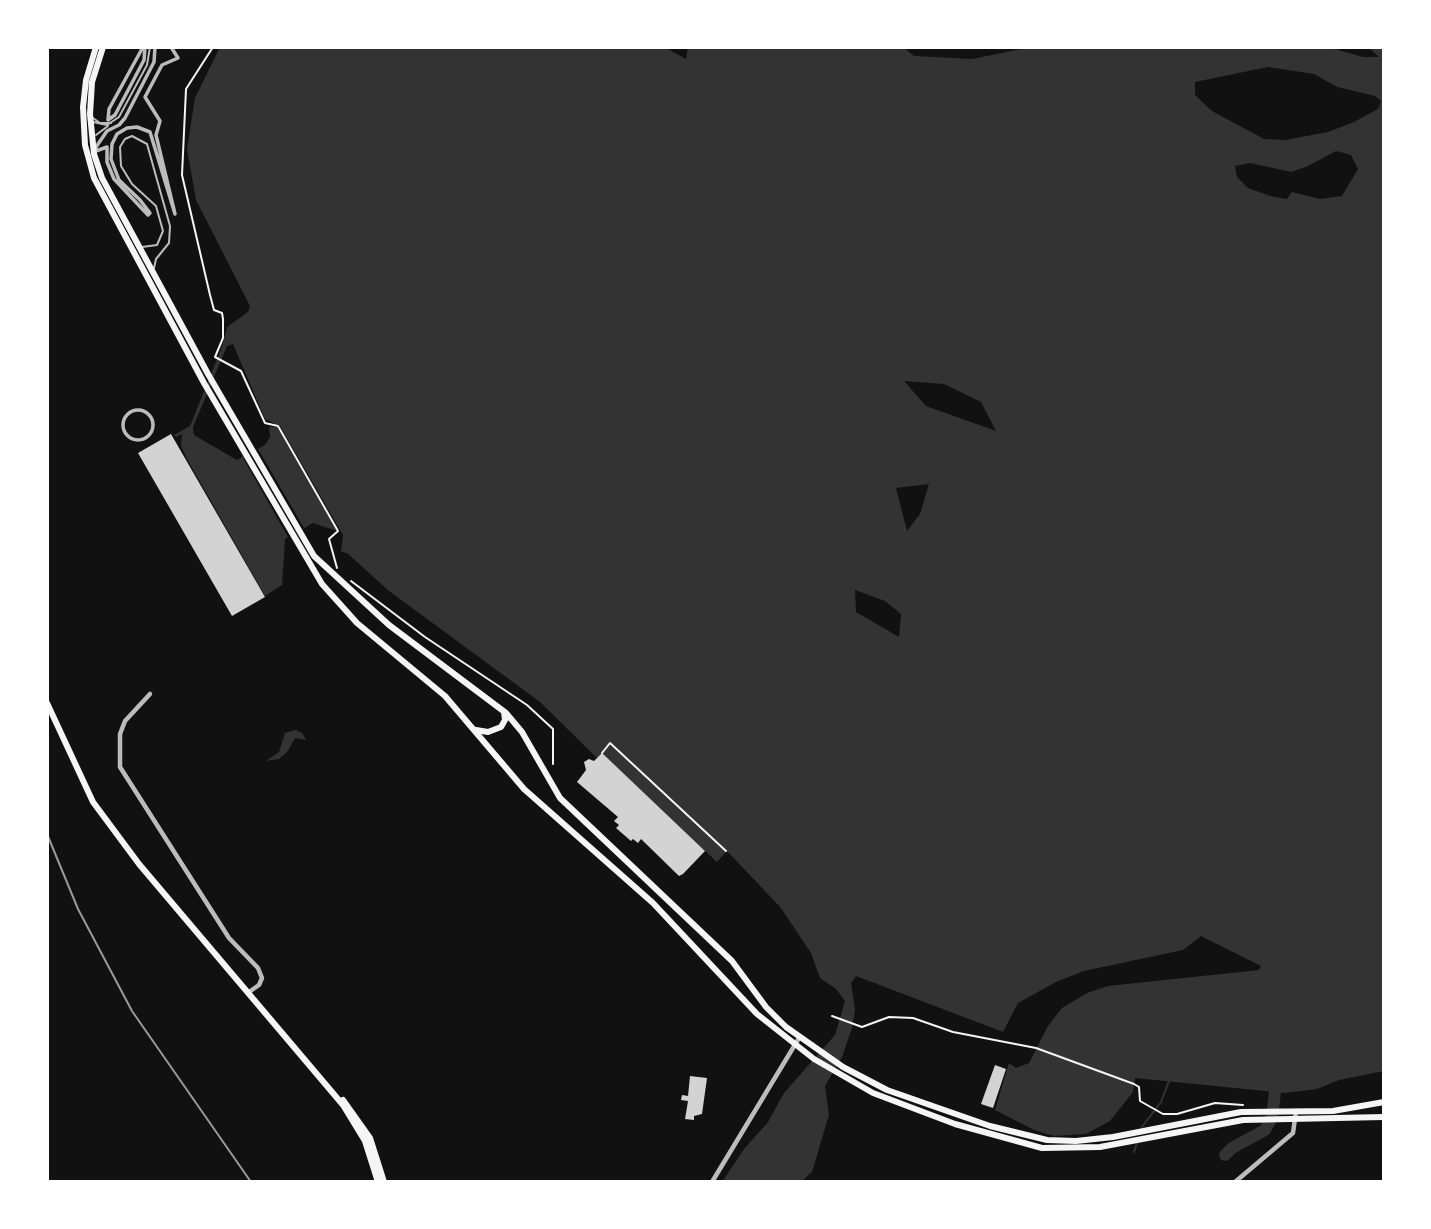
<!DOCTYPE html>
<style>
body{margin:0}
#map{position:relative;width:1431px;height:1229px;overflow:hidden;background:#111;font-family:"Roboto Condensed",sans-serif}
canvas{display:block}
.frame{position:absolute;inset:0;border:49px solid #fff;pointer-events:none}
</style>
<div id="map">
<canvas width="1431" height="1229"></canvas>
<div class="frame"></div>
</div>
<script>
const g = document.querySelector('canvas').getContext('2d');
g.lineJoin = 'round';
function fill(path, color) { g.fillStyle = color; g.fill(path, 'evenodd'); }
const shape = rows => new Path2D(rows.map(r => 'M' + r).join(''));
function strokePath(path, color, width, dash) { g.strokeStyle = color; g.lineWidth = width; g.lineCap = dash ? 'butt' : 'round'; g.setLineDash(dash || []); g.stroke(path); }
fill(shape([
 [220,47,664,47,686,59,688,47,903,47,914,56,972,59,1031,47,1328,47,1363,57,1379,57,1368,47,1384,47,1384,1071,1339,1080,1317,1089,1285,1093,1135,1078,1133,1092,1110,1121,1086,1134,1054,1136,1034,1130,995,1110,1009,1063,1016,1068,1029,1063,1048,1026,1062,1008,1087,993,1108,986,1259,970,1261,966,1201,936,1183,950,1084,971,1056,982,1018,1003,1003,1032,856,976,851,983,855,1010,852,1028,842,1057,825,1086,829,1115,812,1172,801,1182,722,1182,744,1149,768,1122,784,1093,835,1035,845,1001,836,989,820,978,811,953,781,908,727,851,717,862,602,754,597,758,540,702,389,591,347,553,341,552,343,535,280,426,265,419,233,344,227,346,193,427,194,435,237,460,265,445,270,437,269,427,277,427,337,531,313,523,285,539,282,585,265,596,187,459,181,446,182,434,176,437,174,435,190,426,222,347,227,327,248,312,250,306,196,200,187,149,195,98],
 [1268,67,1314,74,1337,87,1375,96,1381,101,1378,109,1354,122,1328,132,1285,140,1264,139,1212,111,1195,95,1195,82],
 [1336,151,1351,155,1358,169,1342,196,1320,199,1292,192,1287,199,1270,196,1248,188,1237,177,1235,166,1250,163,1291,172,1308,166],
 [904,381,944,384,981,402,996,431,926,406],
 [929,484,920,514,907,531,896,488],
 [855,590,885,601,901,614,899,637,856,612],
 [296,730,302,733,306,740,295,738,288,751,279,759,266,761,279,752,285,733]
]), '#333');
fill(shape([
 [258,449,304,528,288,537,243,458]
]), '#111');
strokePath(shape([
 [1142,1127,1161,1102,1169,1081],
 [1134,1152,1137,1143]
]), '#333', 2);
strokePath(shape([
 [1225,1155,1232,1148,1265,1130,1272,1117,1275,1092]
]), '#333', 12);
fill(shape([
 [171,434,265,597,232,616,138,453],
 [602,753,705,851,683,874,679,876,641,839,638,843,633,839,631,841,616,828,619,825,614,821,618,817,577,782,586,770,584,762,589,759,594,761],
 [995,1065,1006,1069,993,1108,981,1104],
 [690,1076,707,1078,702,1114,694,1116,694,1120,685,1119,688,1101,681,1100,682,1095,688,1096]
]), '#d3d3d3');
strokePath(shape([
 [213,47,186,89,182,175,210,295,214,310,222,313,223,319,223,338,215,357,241,371,265,423,278,426,338,531,329,539,337,568],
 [351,581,425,637,527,705,553,729,553,764],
 [602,753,610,743,726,851],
 [832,1016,862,1027,889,1017,913,1018,953,1032,1036,1048,1134,1084,1139,1087,1140,1101,1163,1114,1177,1114,1215,1103,1243,1105]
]), '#f5f5f5', 2);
strokePath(shape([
 [93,118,100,123,111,123],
 [93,122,107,125,119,117,147,65,150,47],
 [96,135,108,126],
 [142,247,157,245,163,231,156,206,132,184,121,166,120,147,125,139,132,136,147,144,170,226,169,243,156,259,154,268]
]), '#bcbcbc', 2);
strokePath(shape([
 [155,47,154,62,125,118,119,125,107,131,96,147,96,151,107,147,107,162,114,179,148,215,150,213,140,200,119,180,111,159,112,144,117,134,127,128,137,127,150,132,175,214,156,135,160,121,145,97,162,65,178,58,171,47],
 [108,120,115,115,144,60,145,47],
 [108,120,109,109,143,47],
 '123 425a15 15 0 1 1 30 0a15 15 0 1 1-30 0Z'
]), '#bcbcbc', 3.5);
strokePath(shape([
 [150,694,125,721,120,734,120,767,229,938,258,968,262,978,259,985,249,992],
 [712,1182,799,1038],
 [1235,1182,1293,1133,1296,1111]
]), '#bcbcbc', 4.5);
strokePath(shape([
 [96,47,86,80,83,107,85,145,94,178,204,383,322,584,357,623,445,696,524,789,653,903,757,1014,814,1059,873,1093,955,1124,1042,1148,1100,1147,1243,1120,1384,1117],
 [103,47,92,82,90,114,94,154,102,178,208,374,314,556,389,625,506,713,522,732,560,798,732,961,766,1007,786,1027,843,1067,887,1090,990,1126,1047,1140,1076,1141,1113,1137,1241,1112,1333,1111,1384,1102],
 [47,703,93,802,139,864,343,1105,365,1141,378,1182],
 [476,730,488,732,501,727,505,720,504,712],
 [343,1100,370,1138,384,1182]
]), '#f5f5f5', 6);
strokePath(shape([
 [47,834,78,909,132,1011,251,1182]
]), '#9a9a9a', 2);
</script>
